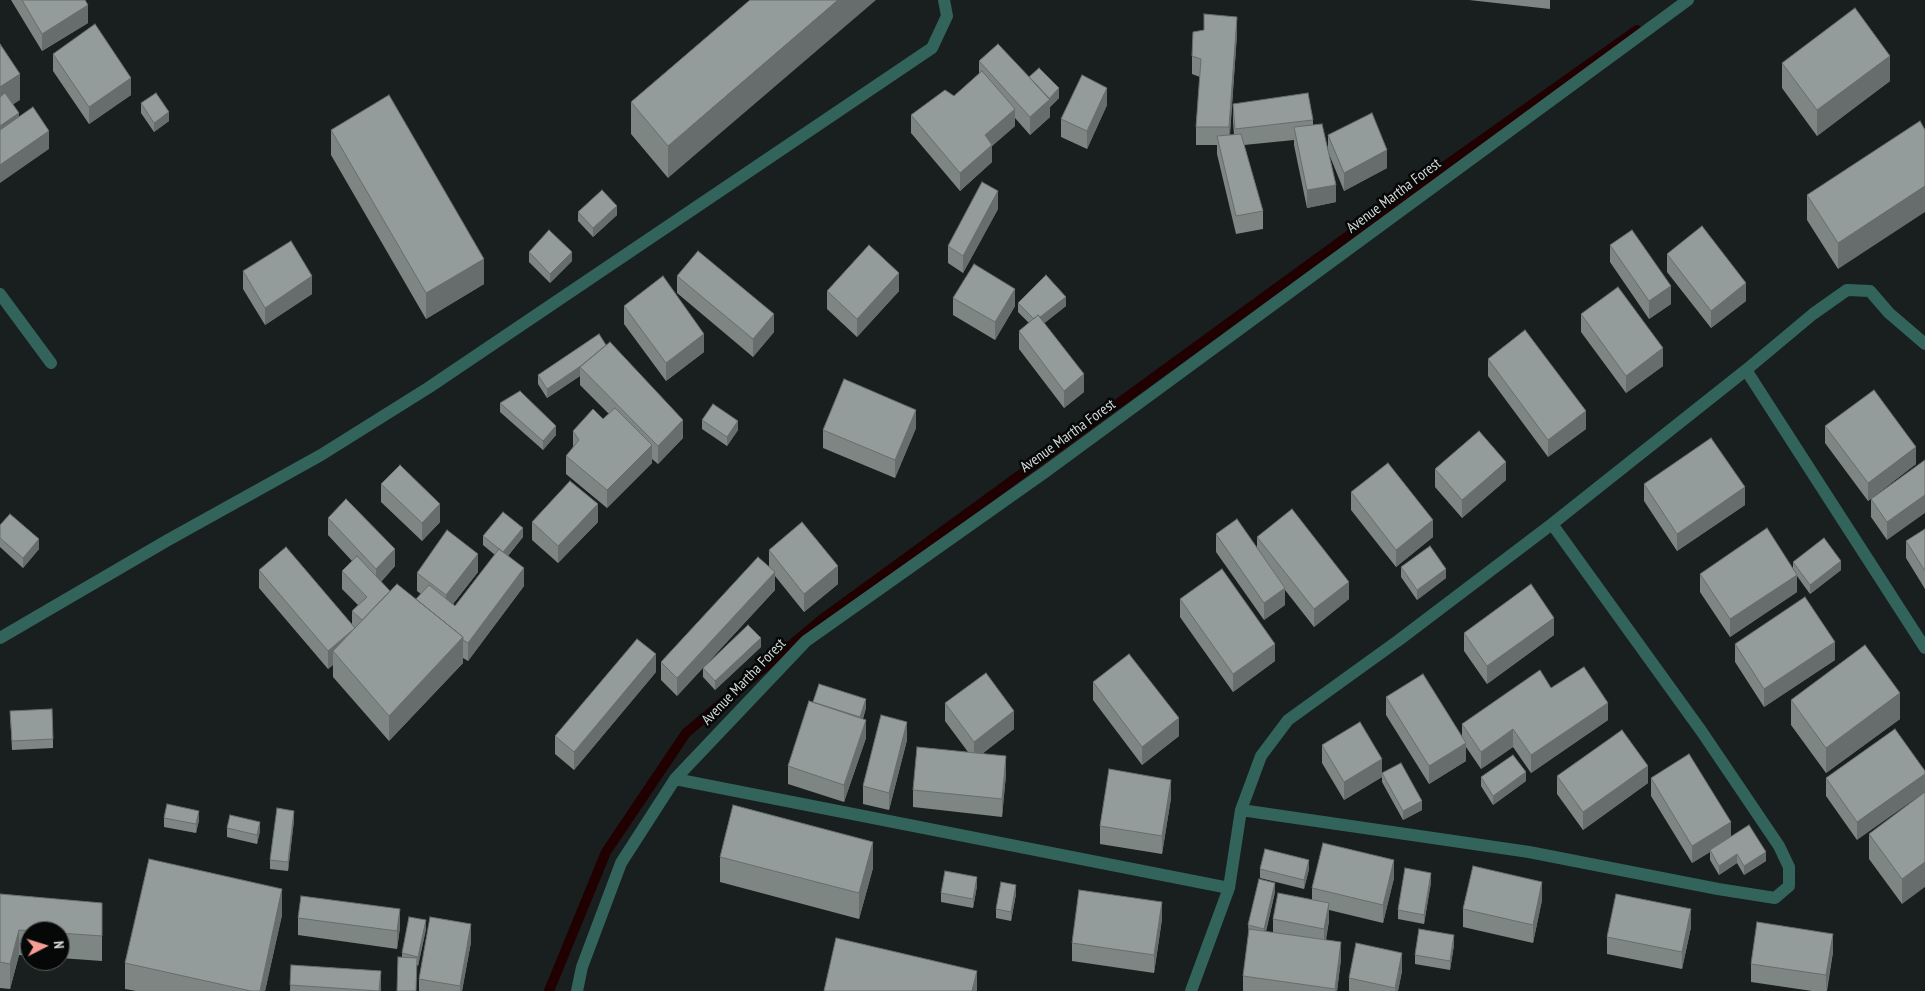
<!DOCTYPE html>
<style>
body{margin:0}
#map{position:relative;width:1925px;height:991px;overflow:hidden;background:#181f1e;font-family:"PT Sans Narrow",sans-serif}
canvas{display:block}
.north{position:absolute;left:20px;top:921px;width:50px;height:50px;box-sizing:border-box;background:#060808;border:1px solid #595c5b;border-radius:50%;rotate:85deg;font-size:14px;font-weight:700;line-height:20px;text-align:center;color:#d5d9d8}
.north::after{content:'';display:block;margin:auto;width:18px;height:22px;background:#f59c93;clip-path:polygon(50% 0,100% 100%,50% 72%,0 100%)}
</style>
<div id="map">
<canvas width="1925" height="991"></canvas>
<div class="north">N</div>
</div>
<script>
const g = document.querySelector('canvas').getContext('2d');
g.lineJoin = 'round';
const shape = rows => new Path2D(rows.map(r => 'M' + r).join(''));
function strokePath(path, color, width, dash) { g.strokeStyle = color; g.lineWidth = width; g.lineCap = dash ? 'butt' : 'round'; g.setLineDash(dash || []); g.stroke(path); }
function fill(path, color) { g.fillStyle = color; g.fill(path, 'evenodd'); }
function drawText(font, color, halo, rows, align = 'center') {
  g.font = font + ' "PT Sans Narrow",sans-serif'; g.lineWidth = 5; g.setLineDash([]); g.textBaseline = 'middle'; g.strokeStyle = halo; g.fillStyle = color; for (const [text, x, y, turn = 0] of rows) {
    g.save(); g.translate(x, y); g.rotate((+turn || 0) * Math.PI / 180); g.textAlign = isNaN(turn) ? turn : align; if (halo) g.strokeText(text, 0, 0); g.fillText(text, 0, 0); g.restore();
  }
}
strokePath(shape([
 [549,991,606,852,686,733,821,620,1414,188,1637,30]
]), '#210001', 10);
strokePath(shape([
 [0,294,51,363]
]), '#33645c', 12);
strokePath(shape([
 [1746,370,1925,648],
 [0,638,168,540,321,455,428,388,932,48,947,16,944,0],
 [675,779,1229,888],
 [1241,810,1529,852,1718,889,1775,898,1789,886,1789,867,1779,846,1702,732,1552,524],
 [577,991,582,967,621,863,675,779,806,641,1045,472,1688,0],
 [1191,991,1229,888,1241,810,1261,756,1288,720,1399,640,1552,524,1746,370,1813,314,1847,290,1870,291,1889,313,1925,344]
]), '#33645c', 12);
fill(shape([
 [11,0,85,0,88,23,42,51],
 [750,0,668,178,631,134,631,102],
 [1469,0,1550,0,1550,9],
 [1237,34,1230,135,1234,135,1233,122,1233,104,1313,120,1313,125,1328,152,1328,135,1387,168,1344,191,1329,154,1336,202,1307,208,1294,145,1294,140,1244,145,1263,211,1263,229,1236,234,1217,154,1217,145,1196,145,1196,127,1200,77,1192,74,1192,56],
 [53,54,131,95,89,124,53,71],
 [979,61,1029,77,1059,98,1050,107,1050,117,1030,135,1015,118,1015,126,992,146,992,162,960,191,911,133,911,115,954,96,979,74],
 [1782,63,1890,81,1817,136,1782,88],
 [141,103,169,121,154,132,141,113],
 [1107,105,1087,149,1061,137,1061,119],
 [331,130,484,284,426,319,331,155],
 [1925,130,1838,269,1807,220,1807,195],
 [998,209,963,273,948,263,948,246],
 [578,212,617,215,593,237,578,221],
 [1610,245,1671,304,1649,319,1610,262],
 [529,252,572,261,550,283,529,262],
 [1667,254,1746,301,1711,328,1667,272],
 [243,271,312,294,265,325,243,289],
 [677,276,774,332,753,357,677,293],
 [827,291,899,291,857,337,827,309],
 [953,298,1015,306,995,340,953,315],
 [1018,303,1066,306,1044,323,1084,392,1064,408,1019,349,1019,331,1029,323,1018,312],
 [624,306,704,352,666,381,624,324],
 [1581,314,1663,366,1626,393,1581,332],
 [606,345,683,438,658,464,652,459,652,463,607,508,566,474,566,456,573,448,573,431,603,419,609,414,580,385,580,376,547,398,538,384,538,375],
 [1488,359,1586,429,1548,457,1488,376],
 [500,403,556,435,543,450,500,412],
 [702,420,738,430,727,446,702,429],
 [1825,426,1916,464,1868,501,1825,443],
 [916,428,895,478,823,448,823,430],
 [1925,460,1887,540,1871,517,1871,499],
 [1435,469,1506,480,1462,518,1435,487],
 [381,484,440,522,422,541,381,502],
 [1644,484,1745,505,1677,551,1644,501],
 [1351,492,1433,537,1396,567,1351,510],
 [328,518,395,566,381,582,390,591,416,599,421,594,417,591,417,573,478,572,453,604,455,606,495,555,483,545,483,536,523,537,508,556,524,586,468,661,463,658,463,663,389,741,333,677,333,665,328,669,259,588,259,570,352,625,352,611,358,605,342,589,342,571,352,561,328,535],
 [532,522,598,522,558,563,532,540],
 [0,525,39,549,23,568,0,547],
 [1925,529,1925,589,1906,558,1906,541],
 [1216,534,1257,548,1257,537,1349,599,1314,627,1285,590,1285,605,1264,620,1216,552],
 [769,550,838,584,804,612,775,576,775,590,677,696,661,680,661,662,769,566],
 [1793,562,1841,570,1810,594,1797,576,1797,592,1730,637,1700,592,1700,574,1793,568],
 [1401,567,1446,578,1417,600,1401,577],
 [1180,599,1275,661,1233,692,1180,617],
 [1464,633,1554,635,1487,684,1464,651],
 [1735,644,1835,660,1764,707,1735,662],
 [761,647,715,690,703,677,703,668],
 [656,672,574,770,555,754,555,736],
 [1093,682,1179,736,1142,765,1093,700],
 [1551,688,1608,720,1531,773,1513,747,1481,769,1466,747,1466,761,1429,784,1386,715,1386,697,1462,737,1462,724],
 [1791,700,1900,719,1826,773,1791,725],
 [813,702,866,708,863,719,866,738,844,802,788,784,788,766],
 [945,703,1014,729,982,754,1006,774,1002,817,913,807,913,790,968,752,945,721],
 [10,711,53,739,53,748,12,750],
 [1895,729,1857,840,1826,796,1826,778],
 [907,740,889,810,863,804,863,786],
 [1322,745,1382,773,1422,810,1403,820,1382,782,1382,777,1344,800,1322,763],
 [1557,776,1648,783,1583,830,1557,794],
 [1481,777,1526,781,1493,805,1481,786],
 [1651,778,1731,837,1766,861,1744,875,1737,863,1719,875,1710,860,1710,852,1692,863,1651,796],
 [1925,792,1902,904,1869,859,1869,834],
 [1171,798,1162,854,1100,844,1100,826],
 [164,818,199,820,196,833,164,827],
 [294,820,288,871,270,869,270,860],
 [227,828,260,831,257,844,227,837],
 [720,857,873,868,859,919,720,882],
 [1260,869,1309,869,1304,889,1260,878],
 [1394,878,1383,923,1329,910,1329,921,1326,940,1341,959,1337,991,1243,991,1243,976,1249,934,1248,925,1275,892,1266,932,1273,932,1273,919,1312,900,1312,888],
 [1431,882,1424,924,1398,919,1398,910],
 [977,886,973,908,941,902,941,893],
 [0,894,102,903,102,961,60,958,60,931,30,931,30,956,19,955,10,989,0,988],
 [1016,894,1011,921,996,918,996,909],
 [1542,900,1533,943,1463,927,1463,909],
 [282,915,265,991,136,991,125,989,125,963],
 [298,918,400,927,397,949,298,935],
 [1162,919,1154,973,1072,961,1072,943],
 [1691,927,1682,969,1607,954,1607,937],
 [426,929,418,966,417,965,402,958,402,953],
 [471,942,462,991,419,991,419,979],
 [1454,945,1450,970,1415,964,1415,955],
 [1833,952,1827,991,1812,991,1751,982,1751,964],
 [291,965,381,971,381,991,290,991],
 [1402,971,1398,991,1349,991,1349,978]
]), '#7e8684');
fill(shape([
 [838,0,876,0,668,178,668,146],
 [88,5,88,23,42,51,42,34],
 [1237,17,1237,34,1229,145,1229,127],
 [1890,56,1890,81,1817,136,1817,110],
 [20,74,20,100,0,113,0,87],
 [131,78,131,95,89,124,89,107],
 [1059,88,1059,98,1050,107,1050,117,1030,135,1030,117],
 [1107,88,1107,105,1087,149,1087,131],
 [1015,109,1015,126,992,146,992,162,960,191,960,173,985,135],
 [169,112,169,121,154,132,154,123],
 [19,113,19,131,0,144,0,126],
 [49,131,49,149,0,183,0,165],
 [1387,150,1387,168,1344,191,1344,173],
 [1336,185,1336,202,1307,208,1307,190],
 [1925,186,1925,212,1838,269,1838,243],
 [998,191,998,209,963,273,963,256],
 [617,206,617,215,593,237,593,228],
 [572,252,572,261,550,283,550,274],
 [484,259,484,284,426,319,426,293],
 [899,273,899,291,857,337,857,319],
 [312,276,312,294,265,325,265,308],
 [1746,283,1746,301,1711,328,1711,311],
 [1671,286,1671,304,1649,319,1649,301],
 [1015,289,1015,306,995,340,995,322],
 [1066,297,1066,306,1036,330,1036,320],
 [774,314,774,332,753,357,753,339],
 [704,334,704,352,666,381,666,363],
 [608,348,580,367,580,376,547,398,547,389],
 [1663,348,1663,366,1626,393,1626,376],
 [1084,374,1084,392,1064,408,1064,391],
 [916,410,916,428,895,478,895,460],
 [1586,411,1586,429,1548,457,1548,440],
 [683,420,683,438,658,464,658,446],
 [738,421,738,430,727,446,727,437],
 [556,426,556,435,543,450,543,441],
 [652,445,652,463,607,508,607,490],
 [1916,447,1916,464,1868,501,1868,483],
 [1506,462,1506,480,1462,518,1462,500],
 [1745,487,1745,505,1677,551,1677,534],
 [1925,495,1925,513,1887,540,1887,522],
 [440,504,440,522,422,541,422,523],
 [598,504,598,522,558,563,558,546],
 [1433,520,1433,537,1396,567,1396,550],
 [523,528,523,537,503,561,503,552],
 [39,539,39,549,23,568,23,558],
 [395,549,395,566,376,587,376,569],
 [478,554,478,572,446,613,446,595],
 [1841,561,1841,570,1810,594,1810,585],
 [838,566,838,584,804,612,804,594],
 [524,568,524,586,468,661,468,643],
 [1446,569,1446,578,1417,600,1417,590],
 [775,572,775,590,677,696,677,678],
 [1797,575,1797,592,1730,637,1730,619],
 [1349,582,1349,599,1314,627,1314,609],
 [1285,588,1285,605,1264,620,1264,603],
 [1554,618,1554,635,1487,684,1487,666],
 [355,628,333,651,333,665,328,669,328,651],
 [463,637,463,663,389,741,389,716],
 [761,638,761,647,715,690,715,681],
 [1835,642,1835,660,1764,707,1764,689],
 [1275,644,1275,661,1233,692,1233,674],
 [656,654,656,672,574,770,574,752],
 [1900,693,1900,719,1826,773,1826,748],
 [866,699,866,708,860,726,860,717],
 [1608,703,1608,720,1531,773,1531,755],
 [1014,711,1014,729,974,760,974,742],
 [1179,718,1179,736,1142,765,1142,747],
 [866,720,866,738,844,802,844,785],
 [907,722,907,740,889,810,889,793],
 [1513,729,1513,747,1481,769,1481,752],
 [1466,743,1466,761,1429,784,1429,766],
 [1006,756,1006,774,1002,817,1002,799],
 [1382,759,1382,777,1344,800,1344,782],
 [1648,766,1648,783,1583,830,1583,812],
 [1526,772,1526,781,1493,805,1493,796],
 [1925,774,1925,792,1857,840,1857,822],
 [1171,780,1171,798,1162,854,1162,836],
 [1422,801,1422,810,1403,820,1403,811],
 [199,811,199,820,196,833,196,824],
 [294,811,294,820,288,871,288,862],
 [260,822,260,831,257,844,257,835],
 [1731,822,1731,840,1710,850,1710,852,1692,863,1692,846],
 [873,842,873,868,859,919,859,893],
 [1766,852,1766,861,1744,875,1744,866],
 [1737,854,1737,863,1719,875,1719,866],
 [1309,860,1309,869,1304,889,1304,880],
 [1394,860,1394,878,1383,923,1383,905],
 [1925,862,1925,887,1902,904,1902,879],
 [1431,873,1431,882,1424,924,1424,915],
 [977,877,977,886,973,908,973,899],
 [1542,882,1542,900,1533,943,1533,925],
 [1275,883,1275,892,1264,938,1264,929],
 [1016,885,1016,894,1011,921,1011,912],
 [282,889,282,915,265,991,260,991],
 [1162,902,1162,919,1154,973,1154,955],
 [1329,903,1329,921,1324,947,1324,929],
 [400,909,400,927,397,949,397,931],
 [1691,909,1691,927,1682,969,1682,952],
 [426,920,426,929,418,966,418,957],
 [471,924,471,942,462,991,460,991,460,986],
 [19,930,19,955,10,989,10,964],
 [1833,934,1833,952,1826,991,1826,975],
 [1454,935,1454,945,1450,970,1450,961],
 [1341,942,1341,959,1337,991,1335,991],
 [1402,953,1402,971,1398,991,1395,991],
 [381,971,381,991,379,991],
 [977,971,977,991,972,991]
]), '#676d6c');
const building = shape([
 [22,0,85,0,88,5,42,34,22,0],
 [750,0,838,0,668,146,631,102,750,0],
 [1855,8,1890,56,1817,110,1782,63,1855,8],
 [1204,14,1237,17,1229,127,1196,127,1201,59,1192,56,1193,32,1204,30,1204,14],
 [95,24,131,78,89,107,53,54,95,24],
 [0,44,20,74,0,87,0,44],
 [998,44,1050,99,1030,117,979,61,998,44],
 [1039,68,1059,88,1049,99,1029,77,1039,68],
 [982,71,1015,109,985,135,992,145,960,173,911,115,945,90,954,96,982,71],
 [1082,75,1107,88,1087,131,1061,119,1082,75],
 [5,93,19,113,0,126,0,97,5,93],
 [156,93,169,112,154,123,141,103,156,93],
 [1308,93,1313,120,1235,129,1233,104,1308,93],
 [389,95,484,259,426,293,331,130,389,95],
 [33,107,49,131,0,165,0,130,33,107],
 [1372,113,1387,150,1344,173,1328,135,1372,113],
 [1920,121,1925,130,1925,186,1838,243,1807,195,1920,121],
 [1322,124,1336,185,1307,190,1294,127,1322,124],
 [1241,134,1263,211,1236,216,1217,136,1241,134],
 [982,182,998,191,963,256,948,246,982,182],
 [602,190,617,206,593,228,578,212,602,190],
 [1702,226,1746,283,1711,311,1667,254,1702,226],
 [549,230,572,252,550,274,529,252,549,230],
 [1632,230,1671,286,1649,301,1610,245,1632,230],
 [291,241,312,276,265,308,243,271,291,241],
 [869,245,899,273,857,319,827,291,869,245],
 [698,251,774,314,753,339,677,276,698,251],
 [974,264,1015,289,995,322,953,298,974,264],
 [1046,275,1066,297,1040,317,1038,315,1034,319,1018,303,1046,275],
 [663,276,704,334,666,363,624,306,663,276],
 [1618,287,1663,348,1626,376,1581,314,1618,287],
 [1038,315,1084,374,1064,391,1019,331,1038,315],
 [1525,330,1586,411,1548,440,1488,359,1525,330],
 [599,334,606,345,582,365,547,389,538,375,599,334],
 [610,342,683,420,658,446,580,367,610,342],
 [844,379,916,410,895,460,823,430,844,379],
 [1874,390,1916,447,1868,483,1825,426,1874,390],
 [520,391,556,426,543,441,500,403,520,391],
 [713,404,738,421,727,437,702,420,713,404],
 [615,408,652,445,607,490,566,456,579,440,573,431,593,409,603,419,615,408],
 [1479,431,1506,462,1462,500,1435,469,1479,431],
 [1711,438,1745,487,1677,534,1644,484,1711,438],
 [1925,460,1925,495,1887,522,1871,499,1925,460],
 [1388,463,1433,520,1396,550,1351,492,1388,463],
 [400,465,440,504,422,523,381,484,400,465],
 [570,481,598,504,558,546,532,522,570,481],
 [346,499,395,549,376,569,328,518,346,499],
 [1292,509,1349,582,1314,609,1257,537,1292,509],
 [503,512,523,528,503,552,483,536,503,512],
 [10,514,39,539,23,558,0,538,0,525,10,514],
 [1237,519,1285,588,1264,603,1216,534,1237,519],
 [802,522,838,566,804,594,769,550,802,522],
 [1767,528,1797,575,1730,619,1700,574,1767,528],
 [1925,529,1925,571,1906,541,1925,529],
 [447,530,478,554,446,595,417,573,447,530],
 [1824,538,1841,561,1810,585,1793,562,1824,538],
 [1430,546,1446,569,1417,590,1401,567,1430,546],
 [286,547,355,628,328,651,259,570,286,547],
 [499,549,524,568,468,643,463,640,463,637,416,599,429,585,455,606,499,549],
 [357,556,390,591,362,620,352,611,367,597,342,571,357,556],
 [758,557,775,572,677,678,661,662,758,557],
 [1222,569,1275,644,1233,674,1180,599,1222,569],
 [397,584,463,637,389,716,333,651,397,584],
 [1531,584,1554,618,1487,666,1464,633,1531,584],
 [1805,597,1835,642,1764,689,1735,644,1805,597],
 [748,625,761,638,715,681,703,668,748,625],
 [637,639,656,654,574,752,555,736,637,639],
 [1865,645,1900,693,1826,748,1791,700,1865,645],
 [1129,654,1179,718,1142,747,1093,682,1129,654],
 [1584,667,1608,703,1531,755,1513,729,1481,752,1462,724,1540,670,1551,688,1584,667],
 [986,673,1014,711,974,742,945,703,986,673],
 [1423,674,1466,743,1429,766,1386,697,1423,674],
 [819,684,866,699,860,717,813,702,819,684],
 [809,701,866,720,844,785,788,766,809,701],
 [52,709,53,739,12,741,10,711,52,709],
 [881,715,907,722,889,793,863,786,881,715],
 [1360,722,1382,759,1344,782,1322,745,1360,722],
 [1895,729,1925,771,1925,774,1857,822,1826,778,1895,729],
 [1622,730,1648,766,1583,812,1557,776,1622,730],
 [917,747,1006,756,1002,799,913,790,917,747],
 [1689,754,1731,822,1692,846,1651,778,1689,754],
 [1513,755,1526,772,1493,796,1481,777,1513,755],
 [1401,763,1422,801,1403,811,1382,773,1401,763],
 [1109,769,1171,780,1162,836,1100,826,1109,769],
 [1925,792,1925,862,1902,879,1869,834,1925,792],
 [167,804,199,811,196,824,164,818,167,804],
 [733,805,873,842,859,893,720,857,733,805],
 [277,808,294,811,288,862,270,860,277,808],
 [230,815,260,822,257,835,227,828,230,815],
 [1749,825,1766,852,1744,866,1737,854,1719,866,1710,850,1749,825],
 [1323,843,1394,860,1383,905,1312,888,1323,843],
 [1265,849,1309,860,1304,880,1260,869,1265,849],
 [149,859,282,889,260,991,251,991,125,963,149,859],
 [1473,866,1542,882,1533,925,1463,909,1473,866],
 [1405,868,1431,873,1424,915,1398,910,1405,868],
 [945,871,977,877,973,899,941,893,945,871],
 [1259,879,1275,883,1264,929,1248,925,1259,879],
 [1001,882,1016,885,1011,912,996,909,1001,882],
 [1079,890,1162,902,1154,955,1072,943,1079,890],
 [1278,893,1329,903,1324,929,1273,919,1278,893],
 [0,894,102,903,102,936,60,933,60,931,36,931,19,930,10,964,0,962,0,894],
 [1616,894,1691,909,1682,952,1607,937,1616,894],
 [301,896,400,909,397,931,298,918,301,896],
 [409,917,426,920,418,957,402,953,409,917],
 [430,917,471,924,460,986,419,979,430,917],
 [1757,922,1833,934,1826,975,1751,964,1757,922],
 [1249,929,1341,942,1335,989,1243,976,1249,929],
 [1419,929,1454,935,1450,961,1415,955,1419,929],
 [836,938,977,971,972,991,824,991,836,938],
 [1356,943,1402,953,1395,988,1349,978,1356,943],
 [398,957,417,958,416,991,397,991,398,957],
 [291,965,381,971,379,991,290,985,291,965]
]);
fill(building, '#939c9a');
strokePath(building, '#676d6c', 1);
drawText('15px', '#d5d9d8', '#060808', [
 ["Avenue Martha Forest",1394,196,-37],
 ["Avenue Martha Forest",1068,436,-36],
 ["Avenue Martha Forest",744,682,-46]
]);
</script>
